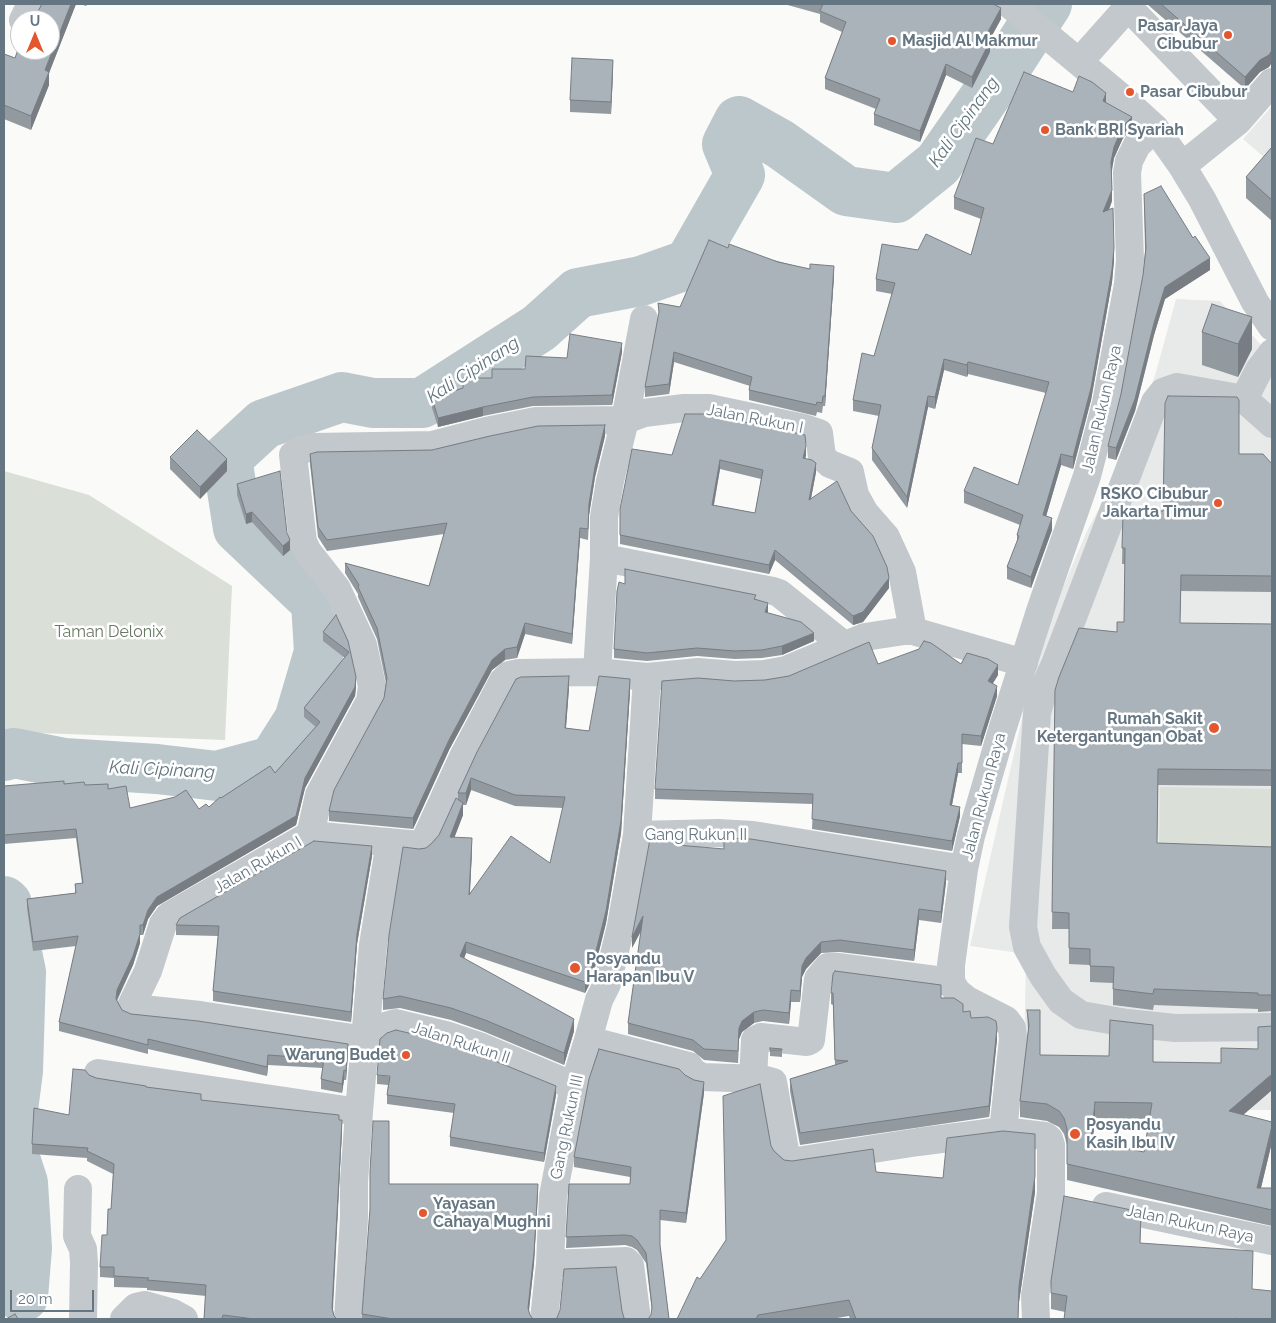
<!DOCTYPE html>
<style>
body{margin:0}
#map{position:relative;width:1276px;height:1323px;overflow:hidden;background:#fafaf8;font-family:Raleway,sans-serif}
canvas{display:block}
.frame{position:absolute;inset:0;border:5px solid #657683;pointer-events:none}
.north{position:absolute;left:10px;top:10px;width:50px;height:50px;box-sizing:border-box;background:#fff;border:1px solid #c1c8cd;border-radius:50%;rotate:0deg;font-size:14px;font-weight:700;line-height:20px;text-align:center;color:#657683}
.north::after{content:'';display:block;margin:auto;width:18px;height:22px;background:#e4572e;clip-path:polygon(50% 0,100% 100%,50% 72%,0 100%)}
.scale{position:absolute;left:10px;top:1290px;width:84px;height:22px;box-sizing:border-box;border:2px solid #657683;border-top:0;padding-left:6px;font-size:15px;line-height:18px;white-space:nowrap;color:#657683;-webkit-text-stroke:4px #fff;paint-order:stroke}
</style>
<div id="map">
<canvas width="1276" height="1323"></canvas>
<div class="frame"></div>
<div class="north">U</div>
<div class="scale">20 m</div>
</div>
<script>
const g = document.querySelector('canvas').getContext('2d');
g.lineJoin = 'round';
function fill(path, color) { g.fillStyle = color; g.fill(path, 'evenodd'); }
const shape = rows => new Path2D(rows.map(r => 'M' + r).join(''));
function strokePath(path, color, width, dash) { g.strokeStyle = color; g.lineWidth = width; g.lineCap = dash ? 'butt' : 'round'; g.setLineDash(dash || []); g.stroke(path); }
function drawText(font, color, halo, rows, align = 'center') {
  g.font = font + ' Raleway,sans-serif'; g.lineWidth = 5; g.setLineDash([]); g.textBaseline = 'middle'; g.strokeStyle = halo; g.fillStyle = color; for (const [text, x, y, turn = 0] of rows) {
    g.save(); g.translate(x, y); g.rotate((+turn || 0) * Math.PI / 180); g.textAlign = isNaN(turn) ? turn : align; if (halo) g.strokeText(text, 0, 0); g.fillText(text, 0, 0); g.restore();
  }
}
fill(shape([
 [1272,106,1272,164,1243,139],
 [1176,299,1220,301,1265,349,1272,353,1272,1110,1023,1110,1026,954,970,946,1039,644,1086,533,1130,450,1156,372]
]), '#e8e9e9');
fill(shape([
 [4,471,89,495,232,586,225,740,14,732,4,733],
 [1160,787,1272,789,1272,852,1159,850]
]), '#dadfd7');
strokePath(shape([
 [4,756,14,753,64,763,157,769,217,776,273,761,299,720,319,652,316,602,238,528,227,458,264,424,342,397,373,403,422,403,539,328,578,293,641,281,689,264,740,175,727,144,739,121,780,144,846,191,896,198,938,164,1012,58,1047,4],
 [4,901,7,904,21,972,18,1071,9,1140,23,1183,27,1248,23,1297,4,1288]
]), '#bbc7cb', 50);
strokePath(shape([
 [1009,4,1121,97,1155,128,1182,166,1202,199,1255,302,1272,327],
 [23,20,31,4],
 [1079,62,1128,7,1238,121,1182,166],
 [1238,121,1272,82],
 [1244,399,1259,370,1272,353],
 [1272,424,1244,399,1177,387,1163,392,1155,402,1055,664,1044,688,1037,713,1023,927,1027,947,1043,976,1061,1001,1081,1015,1127,1023,1175,1028,1272,1027],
 [604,558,773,591,779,593,845,646],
 [913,631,902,572,886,537,865,513,855,495,850,472,830,464,822,457,819,433,804,428,709,408,684,408,644,413,625,420,610,481,604,517,604,558,597,672,647,677,698,672,735,675,764,674,786,670,865,637,904,631,913,631,1024,663],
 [310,835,319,795,370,701,372,686,363,645,343,602,337,589,308,552,303,542,293,455,300,450,315,447,432,445,486,431,536,421,625,420,644,319],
 [637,835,647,677],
 [588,1040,599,1000,607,984,621,926,637,835,718,833,753,835,964,869],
 [98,1073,359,1112],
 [753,1079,755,1040,761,1037,807,1042,811,1040,818,979,828,967,838,967,951,982],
 [574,1086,479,1046,446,1035,396,1023,379,1028,366,1040,200,1015,133,1008,131,1006,148,971,163,924,169,916,310,835,420,845,425,840,463,757,503,681,509,675,519,673,597,672],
 [78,1189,77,1236,83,1249,84,1263,83,1319],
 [1106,1206,1272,1241],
 [550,1264,626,1261,630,1265,637,1319],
 [124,1319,136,1307,145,1305,173,1313,184,1319],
 [348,1319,354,1218,354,1181,359,1112,373,945,390,842],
 [544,1319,550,1264,553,1196,574,1086,588,1040,689,1066,693,1072,702,1077,762,1079,773,1082,786,1156,788,1161,790,1162,918,1142,1003,1131],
 [1036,1319,1035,1296,1051,1193,1051,1145,1049,1139,1045,1136,1003,1131,1013,1039,1012,1028,1006,1020,967,1000,957,992,951,982,951,965,964,869,971,836,1002,730,1041,608,1087,476,1106,403,1128,284,1130,260,1127,173,1129,161,1137,145,1155,128]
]), '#c3c8cc', 28);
fill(shape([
 [42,4,76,4,49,73,49,85,31,130,4,119,4,54,15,58],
 [80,4,88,4,86,6],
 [784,4,993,4,1001,19,989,41,990,52,972,88,946,75,920,142,874,125,874,114,876,109,825,89,825,78,842,32,820,22,820,14],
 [1147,4,1272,4,1272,62,1269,67,1260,72,1245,89],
 [613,72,611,114,570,112,570,100],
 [1073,92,1106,103,1132,128,1123,138,1114,158,1112,171,1112,201,1109,210,1114,260,1112,282,1091,400,1073,469,1061,465,1046,516,1052,530,1031,588,1007,579,1007,567,1017,543,1017,535,1020,525,964,503,964,491,1018,485,1046,393,968,374,967,377,944,370,935,409,928,407,907,508,872,460,872,448,879,416,853,411,853,400,874,356,892,294,876,291,876,279,918,250,971,255,981,219,954,209,954,197,993,144],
 [1272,147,1272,221,1246,198,1246,177],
 [1144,194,1210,270,1165,299,1154,335,1135,411,1116,460,1108,458,1108,446,1121,394,1143,275,1145,251],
 [728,248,834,276,825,406,823,406,822,413,817,412,816,416,749,400,749,390,750,386,674,362,669,394,645,397,645,387,659,315,658,303,680,307],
 [1212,304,1252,349,1238,377,1202,365,1202,332],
 [622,352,612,405,533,406,483,416,438,427,432,408,432,398,463,388,492,378,567,358],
 [605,436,595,477,589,515,588,540,580,538,572,644,525,634,517,658,505,660,492,670,449,750,413,829,329,821,329,811,384,698,386,683,377,639,358,597,358,594,345,573,345,563,429,586,444,534,327,551,318,537,310,464,310,454,432,450],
 [1239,454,1272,464,1272,592,1181,591,1180,623,1272,624,1272,786,1158,785,1157,843,1272,847,1272,1011,1258,1012,1258,1009,1154,1005,1153,1010,1113,1005,1113,983,1090,982,1090,965,1069,964,1069,929,1052,929,1055,690,1117,632,1124,622,1125,564,1122,564,1123,515,1163,511],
 [672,455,806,455,805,459,816,472,811,498,889,588,863,622,853,625,775,560,769,574,620,544,620,509],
 [720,469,761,479,755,513,714,505],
 [170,457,227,471,200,499,170,469],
 [237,484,290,550,283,556,252,522,246,524,237,495],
 [625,584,756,599,768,612,768,613,814,641,782,655,762,658,735,659,697,656,647,661,614,658,614,649],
 [323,632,348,641,356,687,355,696,305,788,296,825,157,906,148,919,143,935,140,935,140,943,133,965,117,1001,122,1010,131,1014,348,1053,346,1080,344,1080,342,1093,321,1089,321,1079,323,1068,268,1065,267,1076,148,1049,148,1054,59,1031,59,1022,76,946,33,951,27,908,27,899,75,893,75,884,82,883,76,838,4,844,4,786,64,784,85,785,108,789,130,808,199,809,209,807,221,798,275,773,316,727,304,717,304,708,345,658,323,641],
 [878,664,961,664,998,675,993,683,997,696,981,746,962,744,962,773,958,773,952,805,960,816,952,851,812,829,813,804,655,799,655,789,734,681,765,680],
 [569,688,566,728,589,731,630,691,621,833,606,923,592,979,585,993,466,953,464,959,574,1031,564,1065,485,1032,451,1020,400,1008,383,1010,383,999,419,849,426,848,431,844,439,835,458,800,458,793,477,752],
 [471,790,515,806,563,808,550,863,470,894,472,850,454,838,463,815,463,805,466,805],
 [678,845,946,882,941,923,919,920,914,961,840,952,821,953,806,969,802,977,800,1002,791,1002,789,1024,763,1021,754,1023,742,1032,739,1039,738,1063,704,1060,693,1051,628,1034,628,1023,641,931,632,948],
 [372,856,357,944,351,1022,213,1001,213,991,218,936,176,935,176,925],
 [831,993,941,998,971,1018,997,1039,989,1117,800,1145,790,1091,790,1079,835,1065,833,1005,831,1004],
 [1027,1010,1040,1055,1153,1062,1272,1090,1243,1115,1272,1122,1272,1142,1261,1188,1272,1188,1272,1226,1067,1180,1067,1145,1064,1134,1059,1127,1047,1121,1020,1117,1020,1101,1028,1031],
 [1095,1118,1149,1119,1144,1152,1093,1141],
 [770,1048,782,1049,782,1057,770,1056],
 [599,1049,679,1069,685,1075,694,1080,704,1082,704,1093,686,1223,660,1220,660,1246,669,1319,648,1319,651,1315,652,1311,646,1263,637,1250,632,1247,625,1245,566,1248,569,1184,630,1184,630,1177,574,1167,574,1157,589,1079],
 [89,1075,96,1078,146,1087,201,1100,339,1120,342,1130,333,1310,334,1316,337,1319,204,1319,206,1296,147,1290,147,1288,114,1287,114,1278,100,1277,100,1267,107,1235,111,1209,113,1174,87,1161,87,1158,32,1154,32,1144,69,1115],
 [377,1075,556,1095,544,1162,450,1146,450,1137,454,1113,387,1104,387,1095,388,1085,377,1084],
 [771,1146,774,1151,784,1160,1035,1192,1019,1302,1018,1319,850,1319,849,1316,831,1319,677,1319,726,1240],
 [389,1184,538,1194,534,1263,529,1311,530,1315,533,1319,362,1319,362,1314],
 [1141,1229,1140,1243,1252,1289,1272,1319,1064,1319,1065,1312,1051,1309,1051,1281]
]), '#929a9f');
fill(shape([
 [71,4,76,4,49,73,49,85,31,130,31,116,45,70],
 [1001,8,1001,19,984,50,984,39],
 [990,41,990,52,972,88,972,77],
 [1272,50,1272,62,1269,67,1260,72,1245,89,1245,77,1260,60],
 [613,60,613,72,611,114,611,102],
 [946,64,946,75,920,142,920,131],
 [1106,93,1106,105,1103,101],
 [1132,117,1132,128,1123,138,1114,158,1111,173,1111,162,1114,147,1123,126],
 [1112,190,1112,201,1103,224,1103,212],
 [1114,248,1114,260,1112,282,1091,400,1073,469,1073,457],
 [1210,258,1210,270,1165,299,1154,335,1135,411,1116,460,1116,448,1165,287],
 [834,266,834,276,825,406,825,396],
 [1252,317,1252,349,1238,377,1238,344],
 [622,343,622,352,612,405,612,395],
 [674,352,674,362,669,394,669,384],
 [944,359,944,370,935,409,935,397],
 [968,362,968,374,967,377,967,365],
 [928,396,928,407,907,508,907,497],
 [483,407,483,416,438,427,438,418],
 [605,425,605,436,595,477,589,515,588,540,589,504,595,467],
 [806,446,806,455,803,468,803,458],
 [1061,454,1061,465,1043,527,1043,515],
 [227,459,227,471,200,499,200,487],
 [720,460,720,469,712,514,712,505],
 [816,463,816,472,809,509,809,500],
 [252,512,252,522,246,524,246,514],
 [1052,518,1052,530,1031,588,1031,577],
 [580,528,580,538,572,644,572,634],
 [290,540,290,550,283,556,283,546],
 [775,550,775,560,769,574,769,565],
 [889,578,889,588,863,622,853,625,853,616],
 [768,603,768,612,765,621,765,612],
 [525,623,525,634,517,658,517,647],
 [814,633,814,641,782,655,782,646],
 [505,649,505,660,492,670,449,750,413,829,413,818,449,740,492,660],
 [998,665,998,675,988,691,988,681],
 [569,676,569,688,565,739,565,728],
 [356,677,356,687,355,696,305,788,296,825,157,906,148,919,143,935,143,925,148,910,157,897,305,778],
 [630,679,630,691,621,833,606,923,592,979,585,993,585,982],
 [997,686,997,696,981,746,981,736],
 [958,763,958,773,950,815,950,805],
 [471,778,471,790,466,805,466,793],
 [463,803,463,815,450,849,450,837],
 [960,807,960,816,952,851,952,841],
 [472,838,472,850,469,907,469,895],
 [372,846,372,856,357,944,351,1022,351,1012,357,934],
 [946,871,946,882,941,923,941,912],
 [919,909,919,920,914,961,914,950],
 [643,916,643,927,632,948,632,937],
 [140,934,140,943,133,965,117,999,116,1008,116,999,117,990],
 [466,942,466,953,460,968,460,956],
 [821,942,821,953,806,969,802,977,800,1002,800,991,802,966,806,958],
 [791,990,791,1002,789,1024,789,1013],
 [754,1012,754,1023,742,1032,739,1039,738,1063,739,1028,742,1021],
 [574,1019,574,1031,564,1065,564,1053],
 [997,1028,997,1039,989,1117,989,1106],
 [348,1044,348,1053,346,1080,346,1071],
 [268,1055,268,1065,267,1076,267,1067],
 [344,1070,344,1080,342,1093,342,1084],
 [1272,1074,1272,1090,1229,1127,1229,1111],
 [704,1082,704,1093,686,1223,686,1213],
 [556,1086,556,1095,544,1162,544,1153],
 [1095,1102,1095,1118,1091,1157,1091,1141],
 [342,1120,342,1130,332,1318,332,1308],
 [1272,1126,1272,1142,1257,1204,1257,1188],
 [1035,1176,1035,1192,1019,1302,1019,1286],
 [538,1184,534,1263,528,1318,528,1308]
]), '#777d82');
const building = shape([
 [42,4,71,4,45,70,49,72,31,116,4,105,4,54,15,58,20,44,20,50,50,50,50,20,30,20,37,13,42,4],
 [823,4,993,4,1001,8,984,39,990,41,972,77,946,64,920,131,874,114,880,99,825,78,846,22,820,11,823,4],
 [1161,4,1272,4,1272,50,1269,55,1260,60,1245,77,1161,4],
 [572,58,613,60,611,102,570,100,572,58],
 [1024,72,1073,92,1079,76,1092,82,1106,93,1103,101,1132,117,1123,126,1114,147,1111,162,1112,190,1103,212,1113,208,1114,248,1112,270,1091,388,1073,457,1061,454,1043,515,1052,518,1031,577,1007,567,1019,536,1017,535,1023,515,964,491,974,467,1018,485,1049,382,968,362,967,365,944,359,935,397,928,396,907,497,872,448,881,405,853,400,862,353,874,356,895,283,876,279,882,244,918,250,926,234,971,255,984,208,954,197,976,138,993,144,1024,72],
 [1272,147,1272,200,1246,177,1272,147],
 [1161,186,1193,238,1195,236,1210,258,1165,287,1154,323,1135,399,1116,448,1108,446,1121,394,1143,275,1146,248,1144,194,1161,186],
 [709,240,728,248,729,244,778,262,810,269,810,264,834,266,825,396,823,396,822,403,817,402,816,405,749,390,752,377,674,352,669,384,645,387,659,312,658,303,680,307,709,240],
 [1212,304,1252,317,1238,344,1202,332,1212,304],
 [570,334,622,343,612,395,533,397,483,407,438,418,432,398,463,388,463,378,492,378,492,369,525,369,526,356,567,358,570,334],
 [1168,396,1237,397,1239,400,1239,454,1263,454,1272,464,1272,576,1181,575,1180,623,1272,624,1272,770,1158,769,1157,843,1272,847,1272,995,1258,995,1258,993,1154,989,1153,994,1113,989,1114,967,1090,966,1090,949,1069,948,1069,913,1052,912,1055,690,1059,677,1079,628,1117,632,1117,622,1124,622,1125,548,1122,548,1123,515,1124,511,1163,511,1165,403,1168,396],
 [685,414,707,414,805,435,806,446,803,458,812,460,816,463,809,500,837,481,851,511,873,536,887,567,889,578,863,612,853,616,775,550,769,565,620,535,620,509,632,449,672,455,685,414],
 [720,460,763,470,755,513,712,505,720,460],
 [605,425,595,467,589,504,588,529,580,528,572,634,525,623,517,647,505,649,492,660,449,740,413,818,329,811,334,790,384,698,387,678,377,628,358,587,359,585,345,563,429,586,447,523,327,540,318,527,310,454,317,452,432,450,490,436,538,426,605,425],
 [197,430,227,459,200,487,170,457,197,430],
 [280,471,287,533,290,540,283,546,252,512,246,514,237,484,280,471],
 [625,569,756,595,754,599,768,603,765,612,801,622,814,633,782,646,762,650,735,651,697,648,647,653,614,649,617,591,619,582,625,584,625,569],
 [336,615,348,641,356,677,355,687,305,778,296,816,157,897,148,910,143,925,140,925,140,934,133,956,117,990,116,999,122,1010,131,1014,198,1021,348,1044,346,1071,344,1070,342,1084,321,1079,324,1059,268,1055,267,1067,148,1039,148,1045,59,1022,78,936,33,942,27,899,76,893,75,884,83,883,76,829,4,835,4,786,64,781,64,784,84,782,85,785,108,784,108,789,126,786,130,808,175,797,186,790,199,809,206,804,209,807,220,797,221,798,270,766,275,773,320,722,304,708,349,652,323,632,336,615],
 [924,641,931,643,961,664,967,653,988,659,998,665,988,681,997,686,981,736,962,734,962,763,958,763,950,805,960,807,952,841,812,819,813,794,655,789,662,681,698,678,734,681,765,680,789,676,869,642,878,664,919,649,924,641],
 [569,676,565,728,589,731,599,676,630,679,621,821,606,911,592,967,585,982,466,942,460,956,574,1019,564,1053,485,1020,451,1008,400,996,383,999,389,935,403,847,419,849,426,848,431,844,439,835,456,798,463,803,450,837,472,838,469,895,511,836,550,863,565,797,515,795,471,778,466,793,458,793,477,752,516,679,521,677,569,676],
 [678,838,677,845,724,849,724,838,751,839,946,871,941,912,919,909,914,950,840,940,821,942,806,958,802,966,800,991,791,990,789,1013,763,1010,754,1012,742,1021,739,1028,738,1051,704,1049,693,1040,628,1023,643,916,632,937,650,839,678,838],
 [314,841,372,846,357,934,351,1012,213,991,219,926,176,925,180,918,314,841],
 [835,971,941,985,941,998,954,998,963,1004,963,1012,970,1011,971,1018,988,1017,996,1021,997,1028,989,1106,800,1133,790,1079,848,1061,835,1060,833,993,831,993,833,974,835,971],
 [1027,1010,1040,1010,1040,1055,1109,1056,1110,1020,1153,1025,1153,1062,1221,1063,1221,1048,1258,1049,1258,1027,1272,1026,1272,1074,1229,1111,1272,1122,1272,1126,1257,1188,1272,1188,1272,1210,1067,1164,1067,1129,1064,1118,1059,1111,1047,1104,1020,1101,1029,1025,1027,1010],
 [1095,1102,1152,1103,1144,1152,1091,1141,1095,1102],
 [396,1030,442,1041,473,1052,556,1086,544,1153,450,1137,455,1104,387,1095,390,1076,377,1075,380,1039,387,1033,396,1030],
 [770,1048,782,1049,782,1050,770,1050,770,1048],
 [599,1049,679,1069,685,1075,694,1080,704,1082,686,1213,660,1210,660,1245,669,1319,648,1319,651,1315,652,1307,646,1253,637,1240,632,1236,625,1235,566,1237,569,1184,630,1184,631,1167,574,1157,589,1079,599,1049],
 [73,1069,85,1070,89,1075,96,1078,146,1086,146,1087,201,1094,201,1100,339,1115,339,1120,342,1120,332,1308,334,1316,337,1319,254,1319,223,1315,222,1319,204,1319,206,1285,147,1280,149,1278,114,1276,114,1267,100,1267,102,1235,107,1235,108,1209,111,1209,114,1164,87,1151,88,1148,32,1144,34,1108,69,1115,73,1069],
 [760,1084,771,1146,774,1151,784,1160,792,1161,873,1149,876,1172,943,1178,947,1138,1003,1131,1035,1134,1035,1176,1019,1286,1018,1319,856,1319,849,1300,758,1315,756,1319,677,1319,697,1277,700,1279,726,1240,723,1096,760,1084],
 [373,1121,389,1121,389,1184,538,1184,534,1253,528,1308,530,1315,533,1319,393,1319,362,1314,370,1209,370,1171,373,1121],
 [1064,1196,1141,1212,1140,1243,1253,1251,1252,1289,1272,1291,1272,1319,1239,1319,1236,1318,1235,1319,1064,1319,1067,1296,1051,1293,1051,1281,1064,1196],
 [616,1267,622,1311,624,1318,626,1319,555,1319,557,1318,560,1310,564,1269,616,1267],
 [15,1314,18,1319,6,1319,15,1314]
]);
fill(building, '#aab3b9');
strokePath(building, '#777d82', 1);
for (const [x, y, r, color] of [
 [1228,35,5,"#e4572e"],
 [892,41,5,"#e4572e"],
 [1130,92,5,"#e4572e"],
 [1045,130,5,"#e4572e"],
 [1218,503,5,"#e4572e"],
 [1214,728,6,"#e4572e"],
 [575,968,6,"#e4572e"],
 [406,1055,5,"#e4572e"],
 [1075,1134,6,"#e4572e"],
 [423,1213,5,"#e4572e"]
]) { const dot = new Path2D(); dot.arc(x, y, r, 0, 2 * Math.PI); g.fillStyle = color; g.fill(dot); strokePath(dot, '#fff', 2); }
drawText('bold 16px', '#657683', '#fff', [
 ["Pasar Jaya",1218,26,"right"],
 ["Cibubur",1218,44,"right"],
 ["Masjid Al Makmur",902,41],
 ["Pasar Cibubur",1140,92],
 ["Bank BRI Syariah",1055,130],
 ["RSKO Cibubur",1208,494,"right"],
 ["Jakarta Timur",1208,512,"right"],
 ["Rumah Sakit",1203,719,"right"],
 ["Ketergantungan Obat",1203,737,"right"],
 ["Posyandu",586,959],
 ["Harapan Ibu V",586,977],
 ["Warung Budet",396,1055,"right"],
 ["Posyandu",1086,1125],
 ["Kasih Ibu IV",1086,1143],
 ["Yayasan",433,1204],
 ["Cahaya Mughni",433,1222]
], 'left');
drawText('16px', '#657683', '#fff', [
 ["Jalan Rukun Raya",1102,409,-77],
 ["Jalan Rukun I",755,419,11],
 ["Jalan Rukun Raya",984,796,-75],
 ["Gang Rukun II",696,835],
 ["Jalan Rukun I",258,865,-30],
 ["Jalan Rukun II",461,1043,18],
 ["Gang Rukun III",567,1127,-78],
 ["Jalan Rukun Raya",1190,1224,12]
]);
drawText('16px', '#687a64', '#fff', [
 ["Taman Delonix",109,632]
]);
drawText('italic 18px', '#60757c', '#fff', [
 ["Kali Cipinang",964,122,-54],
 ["Kali Cipinang",473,370,-33],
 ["Kali Cipinang",162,770,3]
]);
</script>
